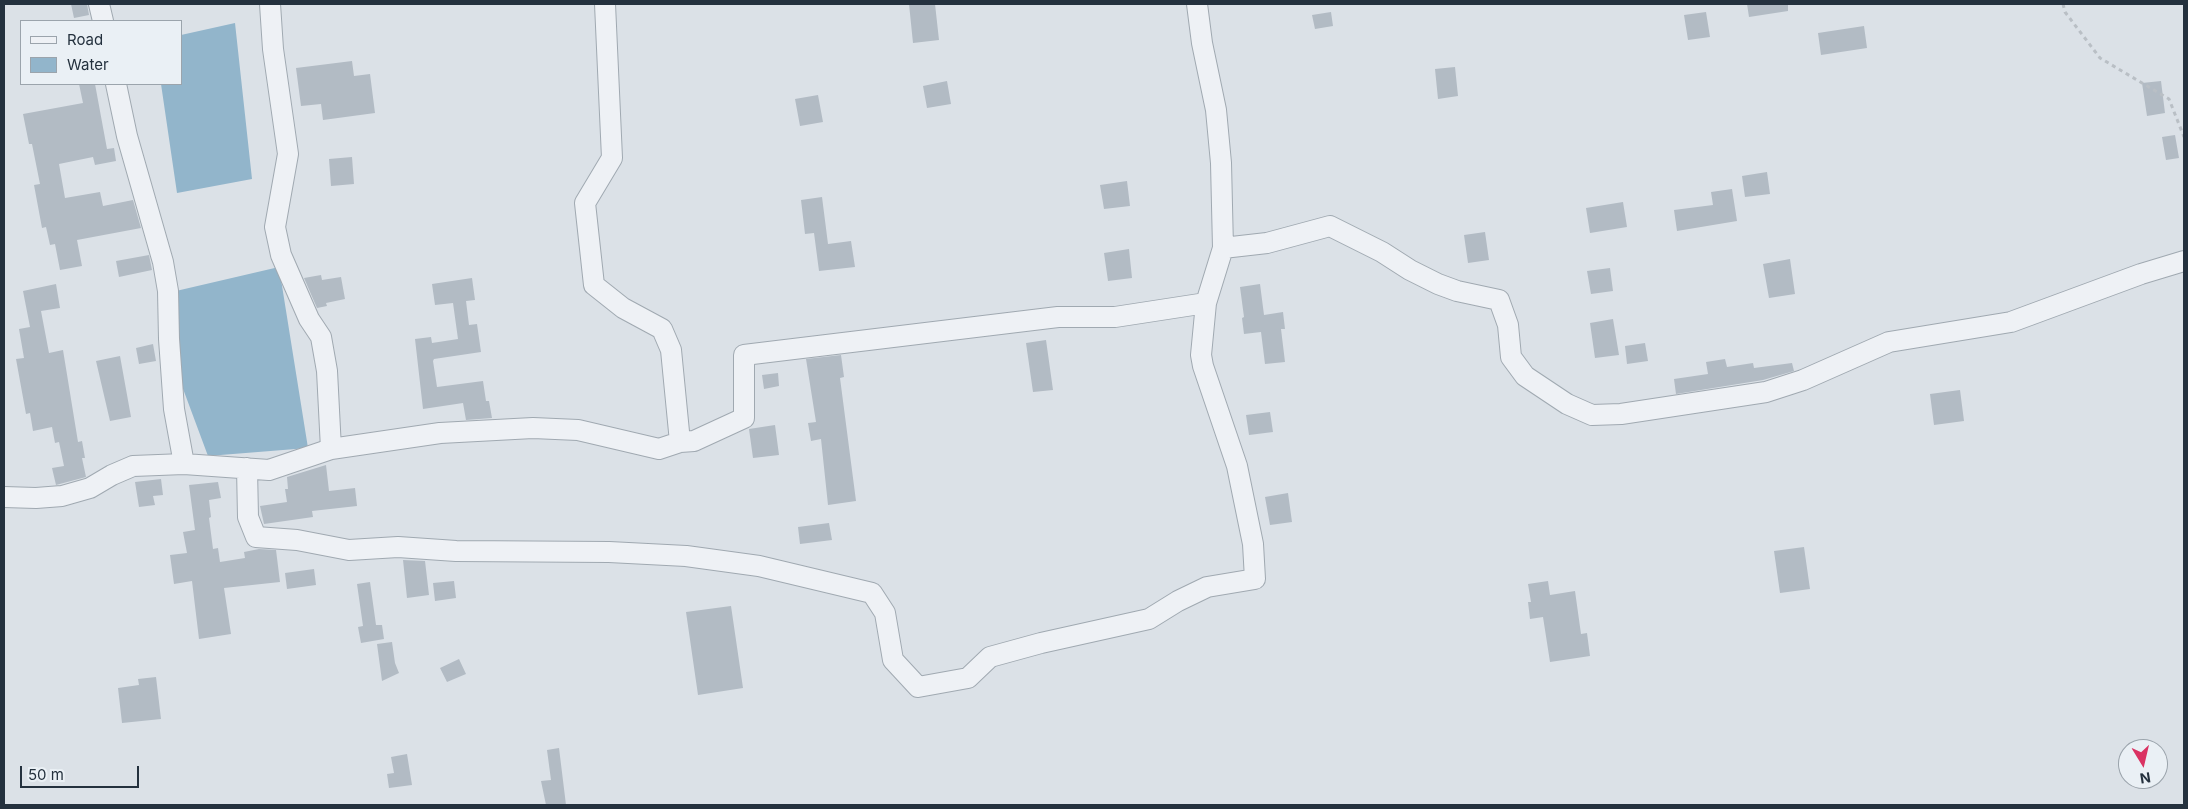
<!DOCTYPE html>
<style>
body{margin:0}
#map{position:relative;width:2188px;height:809px;overflow:hidden;background:#dbe1e7;font-family:Inter,sans-serif}
canvas{display:block}
.frame{position:absolute;inset:0;border:5px solid #24313e;pointer-events:none}
.legend{position:absolute;left:20px;top:20px;width:162px;height:65px;box-sizing:border-box;background:#eaf0f5;border:1px solid #9ba4ac;margin:0;padding:6px 9px;list-style:none;font-size:15px;color:#24313e}
.legend li{display:flex;align-items:center;gap:10px;height:25px}
.legend b{width:25px;border:1px solid #9ba4ac}
.north{position:absolute;left:2118px;top:739px;width:50px;height:50px;box-sizing:border-box;background:#eaf0f5;border:1px solid #9ba4ac;border-radius:50%;rotate:171deg;font-size:14px;font-weight:700;line-height:20px;text-align:center;color:#24313e}
.north::after{content:'';display:block;margin:auto;width:18px;height:22px;background:#da3262;clip-path:polygon(50% 0,100% 100%,50% 72%,0 100%)}
.scale{position:absolute;left:20px;top:766px;width:119px;height:22px;box-sizing:border-box;border:2px solid #24313e;border-top:0;padding-left:6px;font-size:15px;line-height:18px;white-space:nowrap;color:#24313e;-webkit-text-stroke:4px #eaf0f5;paint-order:stroke}
</style>
<div id="map">
<canvas width="2188" height="809"></canvas>
<div class="frame"></div>
<ul class="legend">
<li><b style="height:6px;background:#eef1f5"></b>Road</li>
<li><b style="height:14px;background:#92b5cb"></b>Water</li>
</ul>
<div class="north">N</div>
<div class="scale">50 m</div>
</div>
<script>
const g = document.querySelector('canvas').getContext('2d');
g.lineJoin = 'round';
function fill(path, color) { g.fillStyle = color; g.fill(path, 'evenodd'); }
const shape = rows => new Path2D(rows.map(r => 'M' + r).join(''));
function strokePath(path, color, width, dash) { g.strokeStyle = color; g.lineWidth = width; g.lineCap = dash ? 'butt' : 'round'; g.setLineDash(dash || []); g.stroke(path); }
fill(shape([
 [235,23,252,179,177,193,161,84,181,84,181,35],
 [279,267,308,448,208,456,179,378,176,291]
]), '#92b5cb');
fill(shape([
 [71,4,87,4,89,15,74,18],
 [909,4,935,4,939,40,913,43],
 [1747,4,1788,4,1788,11,1749,17],
 [1331,12,1333,26,1315,29,1312,15],
 [1706,12,1710,37,1688,40,1684,15],
 [1864,26,1867,48,1821,55,1818,33],
 [352,61,354,76,370,74,375,113,323,120,321,104,301,106,296,68],
 [1455,67,1458,96,1438,99,1435,69],
 [947,81,951,104,927,108,923,86],
 [2161,81,2165,113,2147,116,2142,83],
 [79,84,95,84,107,149,114,148,116,161,95,165,93,157,59,164,65,198,100,192,103,206,133,200,141,228,77,240,82,266,60,270,55,244,50,245,46,227,42,228,34,185,40,184,32,144,29,144,23,114,83,103],
 [818,95,823,122,800,126,795,99],
 [2175,135,2179,158,2166,160,2162,137],
 [352,157,354,184,331,186,329,159],
 [1767,172,1770,194,1745,197,1742,176],
 [1127,181,1130,206,1104,209,1100,185],
 [1732,189,1737,221,1677,231,1674,210,1713,205,1711,192],
 [822,197,828,244,851,241,855,267,819,271,814,233,805,234,801,200],
 [1623,202,1627,227,1590,233,1586,208],
 [1485,232,1489,260,1468,263,1464,235],
 [1129,249,1132,278,1108,281,1104,253],
 [149,255,152,270,119,277,116,261],
 [1790,259,1795,294,1769,298,1763,264],
 [1610,268,1613,291,1591,294,1587,271],
 [321,275,322,280,341,277,345,299,326,303,327,306,317,308,304,278],
 [472,278,475,300,466,301,469,325,477,324,481,352,434,359,433,361,437,387,483,381,486,401,489,401,492,418,466,420,463,403,423,409,415,339,431,337,432,343,458,339,453,303,435,305,432,284],
 [56,284,60,308,41,311,49,353,63,350,78,442,82,441,85,458,82,458,86,477,56,485,52,468,64,466,59,442,55,443,52,427,33,431,30,413,26,414,16,359,24,358,19,329,30,327,23,291],
 [1260,284,1264,315,1283,312,1285,329,1281,329,1285,362,1265,364,1261,332,1244,334,1242,318,1244,317,1240,287],
 [1613,319,1619,355,1595,358,1590,323],
 [1046,340,1053,390,1033,392,1026,343],
 [1645,343,1648,361,1627,364,1625,346],
 [153,344,156,361,139,364,136,348],
 [841,355,844,377,840,378,856,501,828,505,821,439,811,441,808,423,816,422,806,359],
 [120,356,131,417,110,421,96,361],
 [1725,359,1727,367,1753,363,1754,368,1792,363,1794,371,1763,380,1676,394,1674,379,1708,374,1706,362],
 [778,373,779,386,764,389,762,375],
 [1960,390,1964,421,1934,425,1930,394],
 [1270,412,1273,432,1249,435,1246,415],
 [775,425,779,455,753,458,749,429],
 [326,465,329,491,355,488,357,506,312,511,313,517,264,524,260,506,287,502,285,489,288,489,287,477],
 [161,479,163,495,153,496,155,505,139,507,135,482],
 [218,482,221,498,209,500,211,517,209,518,213,549,218,548,220,562,245,558,244,552,259,549,276,550,280,582,224,588,231,634,199,639,192,581,174,584,170,555,187,553,183,532,195,530,189,485],
 [1288,493,1292,522,1270,525,1265,497],
 [829,523,832,540,800,544,798,527],
 [1804,547,1810,589,1780,593,1774,551],
 [403,560,425,561,429,595,407,598],
 [314,569,316,585,287,589,285,573],
 [454,581,456,598,435,601,433,583],
 [1548,581,1550,595,1575,591,1581,634,1587,633,1590,656,1550,662,1543,617,1530,619,1528,602,1531,602,1528,584],
 [370,582,376,625,382,625,384,639,361,643,358,627,363,626,357,584],
 [731,606,743,688,698,695,686,612],
 [392,642,395,663,399,673,382,681,377,644],
 [459,659,466,674,447,682,440,668],
 [156,677,161,719,122,723,118,688,139,685,138,679],
 [559,748,566,805,546,805,541,781,551,780,547,750],
 [407,754,412,785,389,788,387,774,394,773,391,757]
]), '#b2bbc4');
const minor = shape([
 [99,4,103,21],
 [270,4,273,49,288,154,275,227,281,255,309,319,321,337,327,371,331,449],
 [116,84,127,136,163,262,168,291,169,339,174,409,184,464],
 [1223,248,1267,243,1330,226,1382,252,1410,270,1438,284,1457,291,1499,300,1508,325,1511,357,1525,376,1567,404,1592,415,1621,414,1766,392,1803,380,1889,342,2011,322,2141,274,2184,261],
 [680,442,694,441,744,418,744,355,1058,317,1115,317,1206,303],
 [247,468,248,517,256,537,297,540,349,550,398,547,456,551,609,552,686,556,759,566,872,593,885,613,893,660,918,687,968,678,990,657,1041,643,1149,619,1178,601,1207,587,1255,579,1253,544,1237,466,1203,366,1201,355,1206,303,1223,248,1221,163,1216,110,1202,43,1197,4],
 [4,497,36,498,62,496,90,488,112,475,133,466,184,464,269,470,331,449,440,433,533,428,578,430,659,449,680,442,671,350,662,329,623,308,594,285,585,203,612,158,605,4]
]);
strokePath(minor, '#a0a9b1', 22);
strokePath(shape([
 [2063,4,2065,12,2100,58,2169,99,2184,137]
]), '#b9bfc5', 3, [4, 4]);
strokePath(minor, '#eef1f5', 20);
</script>
